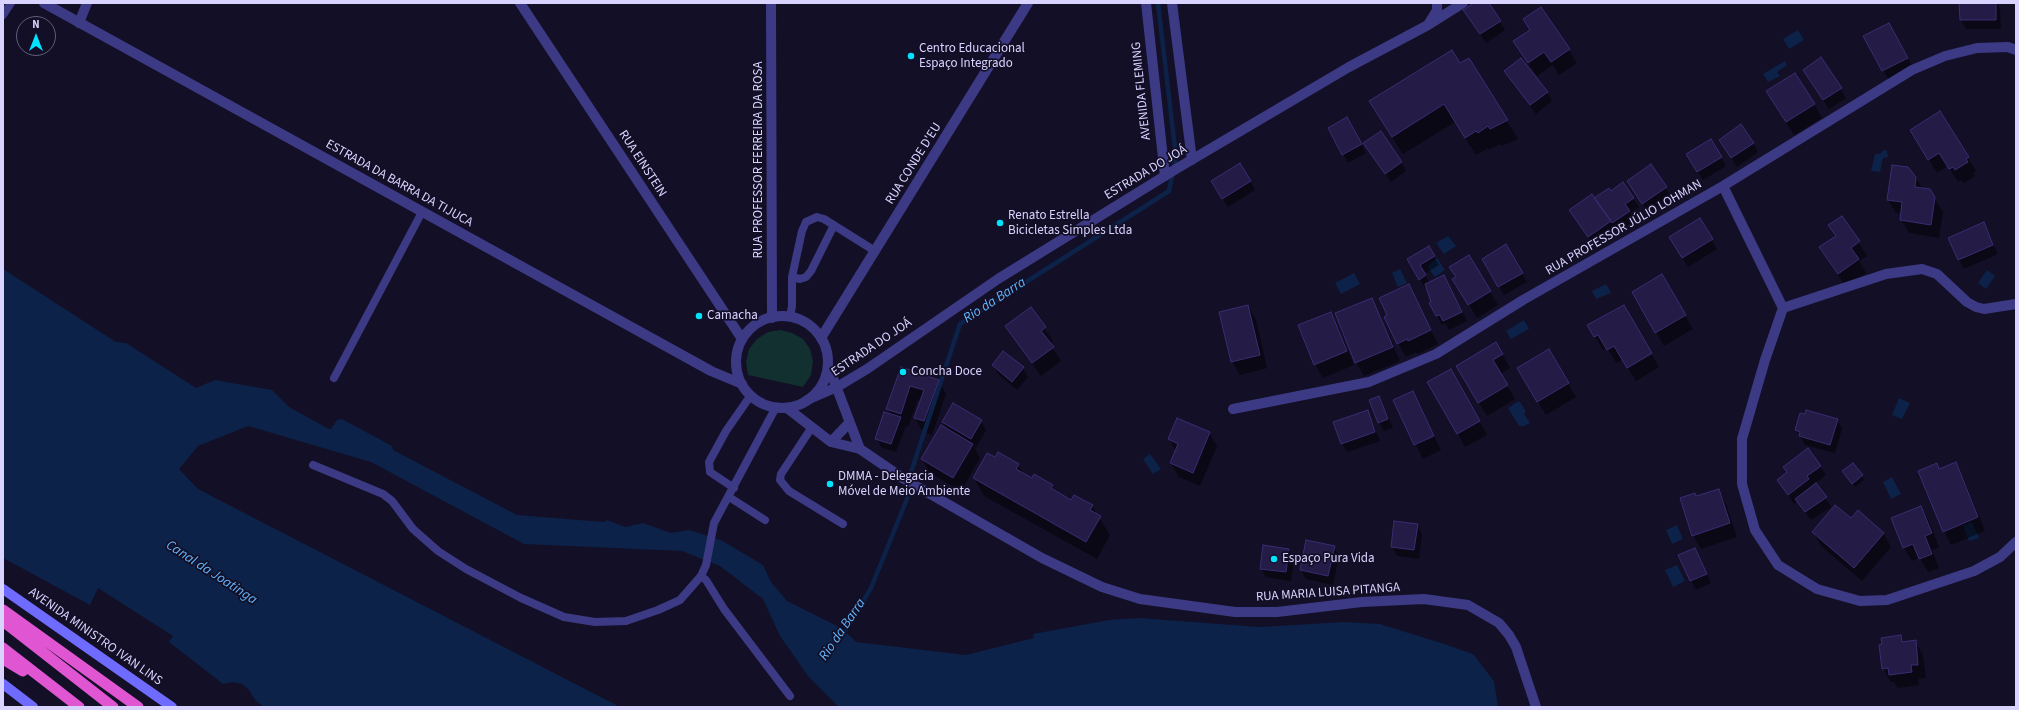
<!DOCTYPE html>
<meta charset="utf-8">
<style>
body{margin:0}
#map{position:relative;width:2019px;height:710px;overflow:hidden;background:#130f26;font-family:"Source Sans 3",sans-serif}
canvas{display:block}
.frame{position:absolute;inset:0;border:4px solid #d9d4ff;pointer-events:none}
.north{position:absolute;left:16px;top:16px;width:40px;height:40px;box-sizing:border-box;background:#130f26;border:1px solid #625e7d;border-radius:50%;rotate:0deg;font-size:11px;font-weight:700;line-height:16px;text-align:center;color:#d9d4ff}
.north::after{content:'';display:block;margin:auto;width:14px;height:18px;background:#00e5ff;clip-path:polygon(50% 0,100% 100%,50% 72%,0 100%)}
</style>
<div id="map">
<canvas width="2019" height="710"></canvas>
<div class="frame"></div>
<div class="north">N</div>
</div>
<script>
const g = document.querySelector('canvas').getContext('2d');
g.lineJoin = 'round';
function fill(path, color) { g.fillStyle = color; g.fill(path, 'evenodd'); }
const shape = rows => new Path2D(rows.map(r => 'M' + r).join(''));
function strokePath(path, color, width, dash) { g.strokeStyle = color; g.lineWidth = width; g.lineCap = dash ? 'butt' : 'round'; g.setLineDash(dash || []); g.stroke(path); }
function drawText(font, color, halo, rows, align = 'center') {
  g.font = font + ' "Source Sans 3",sans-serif'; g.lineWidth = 3.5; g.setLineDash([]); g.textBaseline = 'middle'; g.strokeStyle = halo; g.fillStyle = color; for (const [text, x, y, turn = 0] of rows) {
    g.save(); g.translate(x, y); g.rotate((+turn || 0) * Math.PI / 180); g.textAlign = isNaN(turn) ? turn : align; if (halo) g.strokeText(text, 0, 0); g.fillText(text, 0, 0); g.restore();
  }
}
fill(shape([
 [780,330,792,333,803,339,810,349,813,361,811,375,803,387,748,375,746,362,749,349,757,339,768,332]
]), '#12302f');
fill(shape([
 [1798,30,1804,40,1789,49,1783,39],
 [1785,61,1787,65,1777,72,1780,76,1768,82,1763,74],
 [1884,150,1887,151,1888,157,1883,158,1880,172,1871,171,1875,154,1880,154],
 [1448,236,1456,246,1444,254,1436,243],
 [1437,258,1445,270,1435,277,1427,266],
 [3,269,116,342,126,343,196,388,215,380,272,390,289,407,329,429,331,429,337,420,342,419,392,446,393,450,517,515,604,522,607,520,625,527,643,523,671,533,689,530,721,540,763,565,771,582,787,601,843,629,856,642,966,655,1034,638,1033,634,1109,620,1139,618,1260,627,1344,622,1380,624,1441,643,1473,654,1494,681,1498,707,839,707,808,676,780,636,763,599,720,566,682,551,524,544,371,462,248,426,198,446,179,469,198,489,620,707,264,707,255,700,249,690,242,684,233,682,223,684,169,642,173,636,98,588,90,605,3,558],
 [1400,269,1407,283,1398,287,1392,273],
 [1987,270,1995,276,1986,289,1978,283],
 [1354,273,1360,284,1341,294,1335,283],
 [1606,284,1611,293,1596,299,1592,291],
 [1524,320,1529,329,1511,339,1506,331],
 [1899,398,1910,403,1902,419,1892,415],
 [1519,401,1526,411,1524,414,1530,423,1524,426,1519,426,1508,408],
 [1150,454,1161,469,1153,474,1143,459],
 [1892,477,1901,494,1891,499,1883,482],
 [1972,522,1979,538,1969,541,1963,526],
 [1677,525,1683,539,1672,544,1666,530],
 [1677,565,1685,581,1673,587,1665,570]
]), '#0c2248');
fill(shape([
 [1476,3,1488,3,1505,30,1486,43,1470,19],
 [1960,3,1997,3,2000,9,2001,29,1966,29,1961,20],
 [1541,8,1577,63,1559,75,1553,65,1537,76,1523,55],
 [1865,37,1897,38,1915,72,1891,84],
 [1468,59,1518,139,1501,146,1500,144,1489,150,1488,148,1476,155,1455,122,1403,154,1381,120],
 [1821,59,1846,98,1829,109,1809,79],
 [1505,71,1547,92,1552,101,1536,114],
 [1814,104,1822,118,1794,135,1775,105],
 [1347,119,1366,153,1348,163,1329,129],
 [1711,140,1726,166,1703,180,1687,154],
 [1753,143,1758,152,1737,167,1725,149],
 [1919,144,1968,158,1976,171,1973,173,1975,176,1964,183,1962,180,1958,182,1948,166,1937,173],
 [1370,152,1401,162,1406,171,1391,182],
 [1651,166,1671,197,1648,212,1628,182],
 [1915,177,1923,189,1934,198,1943,212,1939,238,1909,233,1901,220,1902,214,1896,213,1888,200],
 [1250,181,1255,190,1228,207,1218,191],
 [1623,183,1639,207,1630,213,1635,220,1618,232,1616,229,1594,245,1570,210,1611,192],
 [1842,217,1867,256,1859,261,1866,273,1846,287,1820,248,1836,237,1830,225],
 [1700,220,1717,249,1688,267,1670,237],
 [1983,224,1998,254,1964,269,1959,260],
 [1506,246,1527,282,1504,295,1483,259],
 [1428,247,1439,265,1424,274,1430,283,1449,285,1467,321,1449,330,1445,323,1442,325,1431,304,1433,303,1427,287,1425,288,1408,260],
 [1468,256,1498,305,1477,318,1462,293],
 [1662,276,1693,329,1664,346,1633,292],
 [1408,285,1438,344,1417,354,1416,352,1406,357,1398,343,1389,315],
 [1372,299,1379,313,1400,361,1364,376,1356,362],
 [1248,306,1256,320,1267,368,1240,375,1232,361],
 [1624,306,1623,359,1616,363,1607,348,1603,350,1589,326],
 [1030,308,1053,341,1050,344,1061,361,1041,376,1006,326],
 [1330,313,1338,327,1354,365,1323,378,1315,364],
 [1496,344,1510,368,1500,374,1515,399,1487,416,1457,366],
 [1549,350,1576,397,1546,415,1526,382],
 [1652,355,1659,367,1636,381,1628,368],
 [993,365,1023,368,1028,377,1017,390,998,374],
 [901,368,938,381,946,394,932,435,923,432,915,418,921,400,918,399,908,427,906,426,896,452,882,448,876,438,891,415,888,409],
 [1451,370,1487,435,1465,447,1429,382],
 [1412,392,1441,450,1423,459,1394,401],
 [1379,397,1393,428,1384,431,1379,422],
 [1367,412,1380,441,1347,452,1342,443],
 [1837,420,1842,429,1835,453,1805,445,1796,430],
 [981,421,986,430,976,448,973,445,980,458,961,491,930,473,922,459,948,430,943,422],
 [1209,433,1217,446,1200,486,1179,477,1171,463,1176,451,1169,439],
 [995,459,1018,465,1024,474,1052,486,1056,492,1072,501,1092,506,1110,535,1097,559,984,496,974,478],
 [1955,464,1963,477,1985,531,1951,545,1944,531,1939,470],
 [1820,466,1826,475,1815,483,1831,507,1811,520,1797,501,1794,504,1778,480,1788,473,1784,468],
 [1846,476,1862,476,1864,480,1855,487],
 [1719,490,1726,504,1737,537,1701,549,1693,535,1696,497],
 [1921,507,1929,521,1939,547,1932,550,1939,568,1928,572,1920,558,1912,561,1904,548,1893,518],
 [1851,520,1883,533,1891,547,1862,581,1821,546,1813,532],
 [1417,525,1422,534,1419,559,1397,556,1392,547],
 [1334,547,1339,556,1333,585,1306,579,1301,570],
 [1695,549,1711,583,1696,590,1691,581],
 [1289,550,1294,559,1291,581,1266,577,1261,568],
 [1900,637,1904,643,1915,641,1923,655,1926,678,1918,679,1919,685,1898,688,1894,682,1891,682,1883,668]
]), '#0007');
strokePath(shape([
 [842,635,848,627,871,588,907,499,910,475,960,324,1169,191,1176,157,1158,3]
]), '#0c2248', 4.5);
const building = shape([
 [1474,3,1489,3,1501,21,1480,34,1463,10,1474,3],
 [1959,3,1996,3,1996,20,1960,20,1959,3],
 [1541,7,1570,49,1551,62,1544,52,1528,63,1513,41,1530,30,1523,19,1541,7],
 [1889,23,1908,58,1882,71,1863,36,1889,23],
 [1452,50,1460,63,1469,58,1508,120,1490,129,1488,126,1478,133,1476,131,1465,138,1444,104,1392,137,1369,101,1452,50],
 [1821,57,1842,88,1823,100,1803,70,1821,57],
 [1521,58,1548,92,1530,105,1504,71,1521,58],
 [1795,73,1815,104,1786,122,1766,91,1795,73],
 [1940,111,1969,157,1966,159,1968,162,1955,170,1953,167,1949,169,1939,153,1928,160,1910,130,1940,111],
 [1347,117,1362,144,1342,155,1328,128,1347,117],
 [1741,124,1754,143,1731,158,1719,140,1741,124],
 [1381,131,1402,162,1385,174,1363,143,1381,131],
 [1711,139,1722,157,1697,172,1686,154,1711,139],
 [1240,163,1251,181,1222,199,1211,181,1240,163],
 [1651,164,1667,187,1642,204,1627,181,1651,164],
 [1892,165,1908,167,1916,177,1915,187,1930,189,1935,197,1931,225,1900,220,1902,202,1887,200,1892,165],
 [1623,182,1634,198,1625,204,1630,211,1612,223,1594,198,1609,188,1611,191,1623,182],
 [1592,194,1611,221,1588,237,1569,210,1592,194],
 [1842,216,1860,241,1851,248,1859,259,1838,274,1819,247,1836,236,1828,225,1842,216],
 [1700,218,1713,239,1682,258,1669,237,1700,218],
 [1984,222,1993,245,1958,260,1948,238,1984,222],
 [1506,244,1523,273,1498,287,1482,259,1506,244],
 [1429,246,1435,256,1420,265,1426,275,1419,280,1407,259,1429,246],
 [1469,255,1491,291,1468,305,1452,279,1456,277,1449,267,1469,255],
 [1662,274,1686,315,1655,333,1632,292,1662,274],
 [1444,275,1462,312,1443,321,1440,315,1436,316,1429,303,1431,302,1425,284,1444,275],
 [1409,284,1431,330,1408,341,1407,339,1397,344,1384,317,1387,315,1379,298,1409,284],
 [1372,298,1393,347,1355,363,1335,313,1372,298],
 [1248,305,1260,355,1231,362,1219,312,1248,305],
 [1624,305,1652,353,1627,368,1614,346,1607,350,1598,335,1594,337,1587,325,1624,305],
 [1031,307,1046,327,1041,331,1054,347,1032,363,1005,326,1031,307],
 [1331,312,1347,351,1314,365,1298,325,1331,312],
 [1496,342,1503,354,1493,360,1508,385,1478,403,1456,366,1496,342],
 [1549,349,1569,383,1537,402,1517,368,1549,349],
 [1003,351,1024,367,1012,382,992,365,1003,351],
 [901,367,939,380,924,421,914,418,924,390,910,386,901,414,886,409,901,367],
 [1451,369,1480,421,1457,434,1427,382,1451,369],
 [1413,391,1434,436,1414,445,1393,400,1413,391],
 [1379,396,1388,419,1378,423,1369,400,1379,396],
 [953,403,982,420,971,439,942,422,953,403],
 [1368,410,1375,432,1341,444,1333,422,1368,410],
 [1806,410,1838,419,1830,445,1799,436,1800,432,1795,430,1800,413,1805,414,1806,410],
 [884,412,901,417,891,444,875,439,884,412],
 [1177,418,1210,432,1193,473,1170,463,1178,444,1168,439,1177,418],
 [941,425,973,444,953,478,921,459,941,425],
 [1808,448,1821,466,1807,476,1809,479,1788,495,1777,480,1787,472,1783,467,1808,448],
 [998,452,1019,464,1016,469,1032,478,1034,474,1053,485,1051,488,1071,500,1074,495,1093,505,1090,510,1101,516,1086,542,973,478,987,453,995,457,998,452],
 [1956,462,1978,517,1943,532,1918,471,1937,463,1939,469,1956,462],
 [1853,463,1863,475,1852,484,1842,471,1853,463],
 [1816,483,1827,497,1805,512,1795,499,1816,483],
 [1719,489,1730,523,1692,536,1680,498,1695,493,1696,496,1719,489],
 [1835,505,1851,518,1858,510,1884,533,1854,568,1812,532,1835,505],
 [1921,506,1932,533,1925,536,1932,554,1919,559,1913,544,1903,548,1891,518,1921,506],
 [1394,521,1418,524,1414,550,1391,547,1394,521],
 [1306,540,1335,546,1328,576,1300,570,1306,540],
 [1263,545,1289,549,1286,572,1260,569,1263,545],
 [1695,548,1707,574,1690,581,1678,555,1695,548],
 [1901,635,1902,642,1916,640,1918,665,1911,665,1912,672,1889,675,1888,668,1882,669,1879,645,1882,644,1881,638,1901,635]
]);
fill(building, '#241b47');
strokePath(building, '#3b2d73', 1);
strokePath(shape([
 [3,15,11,3],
 [792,277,800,279,806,277,811,271,834,225],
 [790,317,792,306,792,277,802,231,806,222,817,217,824,219,875,251],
 [334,378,422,212],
 [812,427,781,474,780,480,789,491,843,524],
 [313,465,383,494,392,501,413,529,438,551,466,569,521,598,564,617,595,622,626,621,658,610,680,600,701,576,706,565,714,523,776,407],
 [734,488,710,472,709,462,726,431,751,395],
 [729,497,765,520],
 [701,576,706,580,724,609,790,696]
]), '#3d3a85', 8);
strokePath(shape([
 [771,3,772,318],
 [1146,3,1165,176],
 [1172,3,1192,160],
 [1429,23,1437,10,1437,3],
 [1723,186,1783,308,1765,360,1742,439,1742,484,1755,530,1778,565,1817,589,1860,601,1887,600,1974,571,2000,557,2016,542],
 [1783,308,1886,274,1922,269,1937,274,1967,302,1976,307,1984,309,2016,304],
 [821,338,1028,3],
 [807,400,837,387,867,369,998,279,1176,169,1349,67,1428,25,1463,3],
 [1233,409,1369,382,1436,354,1523,300,1723,186,1912,70,1945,56,1977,48,2008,47,2016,50]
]), '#3d3a85', 10);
strokePath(shape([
 [44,3,711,371,742,384],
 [520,3,742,339],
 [79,23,87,3],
 '736 362a46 46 0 1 1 92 0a46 46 0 1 1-92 0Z',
 [828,365,860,449],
 [787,408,831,442,860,449,904,479,1042,558,1102,587,1140,599,1235,612,1277,612,1362,602,1424,599,1468,605,1499,623,1509,635,1516,647,1536,707],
 [831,442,849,423]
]), '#3d3a85', 10);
strokePath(shape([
 [3,589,172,707],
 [3,684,33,707]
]), '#6f6bff', 10);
strokePath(shape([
 [3,610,138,707],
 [3,621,113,707],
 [3,648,79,707],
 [3,659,23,671]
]), '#e055d1', 11);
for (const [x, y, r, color] of [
 [911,56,4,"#00e5ff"],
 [1000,223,4,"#00e5ff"],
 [699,316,4,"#00e5ff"],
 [903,372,4,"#00e5ff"],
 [830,484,4,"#00e5ff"],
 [1274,559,4,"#00e5ff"]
]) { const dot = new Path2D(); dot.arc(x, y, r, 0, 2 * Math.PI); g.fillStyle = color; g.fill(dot); strokePath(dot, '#130f26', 1.5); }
drawText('13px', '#d9d4ff', '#130f26', [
 ["Centro Educacional",919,49],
 ["Espaço Integrado",919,64],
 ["Renato Estrella",1008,216],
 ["Bicicletas Simples Ltda",1008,231],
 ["Camacha",707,316],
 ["Concha Doce",911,372],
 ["DMMA - Delegacia",838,477],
 ["Móvel de Meio Ambiente",838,492],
 ["Espaço Pura Vida",1282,559]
], 'left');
drawText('13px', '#d9d4ff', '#130f26', [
 ["AVENIDA FLEMING",1142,91,-96],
 ["RUA PROFESSOR FERREIRA DA ROSA",759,160,-90],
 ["RUA EINSTEIN",642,164,57],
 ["RUA CONDE D'EU",914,164,-58],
 ["ESTRADA DO JOÁ",1146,173,-31],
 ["ESTRADA DA BARRA DA TIJUCA",399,184,29],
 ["RUA PROFESSOR JÚLIO LOHMAN",1624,228,-30],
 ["ESTRADA DO JOÁ",872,348,-34],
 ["RUA MARIA LUISA PITANGA",1328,593,-4],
 ["AVENIDA MINISTRO IVAN LINS",95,637,35]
]);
drawText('italic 14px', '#62b6ff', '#130f26', [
 ["Rio da Barra",995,301,-33],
 ["Canal da Joatinga",211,573,33],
 ["Rio da Barra",843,630,-56]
]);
</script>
